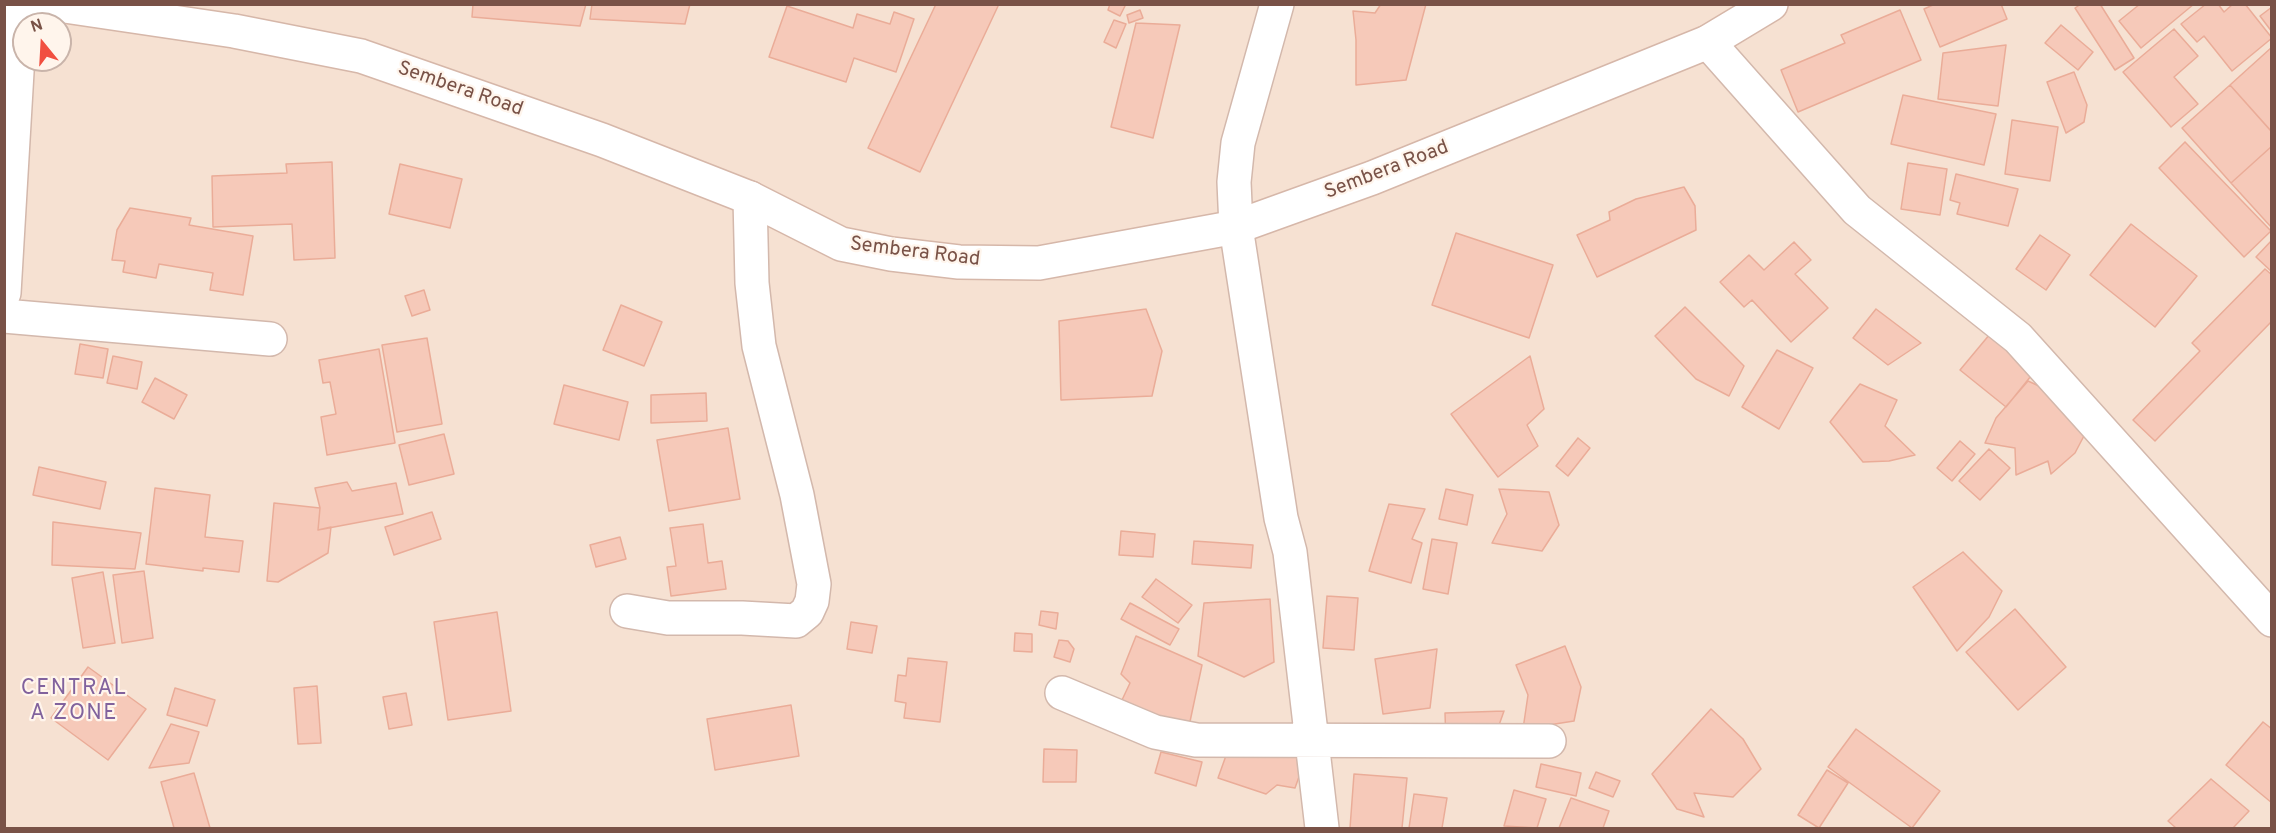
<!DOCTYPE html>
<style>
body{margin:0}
#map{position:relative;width:2276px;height:833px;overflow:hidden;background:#fef0e4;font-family:Overpass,sans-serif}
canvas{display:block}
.frame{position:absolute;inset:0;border:6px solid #795247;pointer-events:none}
.north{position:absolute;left:12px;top:12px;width:60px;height:60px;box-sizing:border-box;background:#fff5ec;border:2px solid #c9b4aa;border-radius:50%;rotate:342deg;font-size:16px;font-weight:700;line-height:24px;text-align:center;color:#795247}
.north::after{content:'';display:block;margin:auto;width:21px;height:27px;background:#f14f40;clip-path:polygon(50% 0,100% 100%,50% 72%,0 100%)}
</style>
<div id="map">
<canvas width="2276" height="833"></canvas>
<div class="frame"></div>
<div class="north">N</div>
</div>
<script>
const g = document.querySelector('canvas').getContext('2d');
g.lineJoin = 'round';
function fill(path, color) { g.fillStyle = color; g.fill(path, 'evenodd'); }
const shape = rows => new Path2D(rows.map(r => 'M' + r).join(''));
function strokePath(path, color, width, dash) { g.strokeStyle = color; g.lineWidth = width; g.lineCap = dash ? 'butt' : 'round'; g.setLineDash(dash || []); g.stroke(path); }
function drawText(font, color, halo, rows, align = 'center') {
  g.font = font + ' Overpass,sans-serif'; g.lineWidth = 4.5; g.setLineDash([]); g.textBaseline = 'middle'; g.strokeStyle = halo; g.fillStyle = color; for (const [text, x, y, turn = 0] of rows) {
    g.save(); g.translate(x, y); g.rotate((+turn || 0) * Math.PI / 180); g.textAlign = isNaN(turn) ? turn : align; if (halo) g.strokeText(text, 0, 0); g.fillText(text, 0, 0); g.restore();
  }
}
fill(shape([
 [5,5,2271,5,2271,828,5,828],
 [24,24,60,24,60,60,24,60]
]), '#f6e1d2');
const building = shape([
 [473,4,586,4,580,26,472,17,473,4],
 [592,4,690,4,685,24,590,19,592,4],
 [936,4,999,4,920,172,868,148,936,4],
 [1110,4,1126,4,1120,16,1108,10,1110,4],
 [1381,4,1426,4,1406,80,1356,85,1356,40,1353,11,1375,13,1381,4],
 [1935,4,2001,4,2007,19,1940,47,1924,9,1935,4],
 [2081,4,2100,4,2134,58,2115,70,2075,8,2081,4],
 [2140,4,2194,4,2141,48,2119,21,2140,4],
 [2206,4,2218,4,2224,12,2233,4,2245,4,2272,38,2232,71,2204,36,2197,42,2181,24,2206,4],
 [787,6,853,28,857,14,890,24,894,12,914,19,896,72,854,58,846,82,769,57,787,6],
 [2272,7,2272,32,2260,16,2272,7],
 [1140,10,1143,18,1129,23,1127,15,1140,10],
 [1900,10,1921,60,1798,112,1781,70,1845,43,1841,35,1900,10],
 [1114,20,1126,24,1116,48,1104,42,1114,20],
 [1136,23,1180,25,1153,138,1111,127,1136,23],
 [2061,25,2093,52,2078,70,2045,43,2061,25],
 [2174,29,2198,56,2174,77,2198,104,2171,127,2123,72,2174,29],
 [2006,45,1998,106,1938,99,1943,53,2006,45],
 [2272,47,2272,128,2270,130,2230,85,2272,47],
 [2074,72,2087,105,2084,122,2066,133,2047,82,2074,72],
 [2230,85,2272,132,2272,146,2231,183,2182,128,2230,85],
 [1903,95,1996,114,1984,165,1891,144,1903,95],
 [2012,120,2058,127,2050,181,2005,174,2012,120],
 [2185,142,2271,231,2244,257,2159,168,2185,142],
 [2272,146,2272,228,2231,183,2272,146],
 [332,162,335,258,294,260,292,224,213,227,212,176,287,173,286,164,332,162],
 [1908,163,1947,169,1940,215,1901,209,1908,163],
 [400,164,462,179,450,228,389,214,400,164],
 [1956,174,2018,189,2008,226,1957,214,1960,203,1950,200,1956,174],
 [1684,187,1695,206,1696,230,1597,277,1577,235,1610,220,1609,212,1636,199,1684,187],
 [130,208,191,218,189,225,253,236,243,295,210,290,213,273,159,264,156,278,123,272,125,261,112,260,117,230,130,208],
 [2131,224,2197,276,2155,327,2090,275,2131,224],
 [1456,233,1553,265,1529,338,1432,305,1456,233],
 [2040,235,2070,255,2046,290,2016,269,2040,235],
 [2272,240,2272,272,2256,257,2272,240],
 [1794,242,1811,260,1795,274,1828,308,1791,342,1752,300,1744,307,1720,282,1749,255,1764,270,1794,242],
 [2265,269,2272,275,2272,321,2155,441,2133,420,2200,351,2192,343,2265,269],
 [424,290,430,310,412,316,405,296,424,290],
 [621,305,662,322,644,366,603,350,621,305],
 [1685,307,1744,366,1729,396,1696,379,1655,336,1685,307],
 [1146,309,1162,351,1152,396,1061,400,1059,321,1146,309],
 [1876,309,1921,343,1888,365,1853,338,1876,309],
 [1990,334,2035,371,2006,407,1960,370,1990,334],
 [427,338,442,424,397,432,382,345,427,338],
 [80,344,108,349,103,378,75,374,80,344],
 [379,349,395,443,327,455,321,417,336,414,330,382,323,383,319,360,379,349],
 [1777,350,1813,368,1779,429,1742,407,1777,350],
 [113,356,142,362,137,389,107,383,113,356],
 [1530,356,1544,409,1527,425,1538,446,1498,477,1451,414,1530,356],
 [155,378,187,395,174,419,142,402,155,378],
 [2028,381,2063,397,2086,432,2075,453,2051,474,2048,461,2016,475,2015,448,1985,443,1996,418,2028,381],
 [1860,384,1897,400,1885,426,1915,455,1889,461,1863,462,1830,422,1860,384],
 [564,385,628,402,619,440,554,424,564,385],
 [706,393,707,421,651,423,651,395,706,393],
 [728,428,740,499,669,511,657,440,728,428],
 [444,434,454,474,409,485,399,445,444,434],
 [1578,438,1590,448,1568,476,1556,466,1578,438],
 [1960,441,1975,454,1952,481,1937,468,1960,441],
 [1989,449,2010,468,1980,500,1959,481,1989,449],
 [39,467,106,482,100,509,33,495,39,467],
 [347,482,352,491,396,483,403,514,318,530,320,508,315,488,347,482],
 [155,488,210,495,205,537,243,541,239,572,203,568,203,571,146,564,155,488],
 [1446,489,1473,495,1467,525,1439,519,1446,489],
 [1499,489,1549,492,1559,525,1542,551,1492,543,1507,514,1499,489],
 [274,503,320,508,318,530,331,527,328,553,278,582,267,581,274,503],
 [1389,504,1425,509,1412,539,1422,543,1411,583,1369,571,1389,504],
 [432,512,441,539,394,555,385,527,432,512],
 [53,522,141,533,135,569,52,565,53,522],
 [703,524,708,563,722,561,726,589,671,596,667,567,676,566,670,528,703,524],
 [1121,531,1155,534,1153,557,1119,555,1121,531],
 [620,537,626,559,596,567,590,545,620,537],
 [1432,539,1457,543,1448,594,1423,589,1432,539],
 [1194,541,1253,545,1251,568,1192,564,1194,541],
 [1963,552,2002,591,1989,617,1957,651,1913,587,1963,552],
 [144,571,153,638,122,643,113,575,144,571],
 [103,572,115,643,83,648,72,578,103,572],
 [1156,579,1192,605,1178,623,1142,597,1156,579],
 [1327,596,1358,598,1354,650,1323,648,1327,596],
 [1270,599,1274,662,1244,677,1198,656,1204,603,1270,599],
 [1130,603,1179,629,1170,645,1121,619,1130,603],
 [2015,609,2066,667,2018,710,1966,652,2015,609],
 [1041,611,1058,613,1056,629,1039,625,1041,611],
 [497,612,511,711,448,720,434,622,497,612],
 [851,622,877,626,872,653,847,649,851,622],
 [1015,633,1032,634,1032,652,1014,651,1015,633],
 [1136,636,1202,665,1188,731,1122,700,1130,683,1121,674,1136,636],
 [1059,640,1068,641,1074,649,1070,662,1054,657,1059,640],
 [1565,646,1581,687,1574,721,1523,729,1528,695,1516,665,1565,646],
 [1437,649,1430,708,1383,714,1375,659,1437,649],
 [908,658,947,662,940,722,904,718,906,703,895,701,898,675,906,676,908,658],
 [88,667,146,709,108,760,51,718,88,667],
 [317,686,321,743,298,744,294,688,317,686],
 [175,688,215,700,207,726,167,715,175,688],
 [406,693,412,725,389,729,383,697,406,693],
 [791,705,799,756,715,770,707,719,791,705],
 [1711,709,1743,739,1761,769,1733,797,1694,793,1704,817,1677,809,1652,774,1711,709],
 [1504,711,1493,742,1446,744,1445,713,1504,711],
 [2263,722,2272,729,2272,803,2226,765,2263,722],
 [171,724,199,732,189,763,149,768,171,724],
 [1856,729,1940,791,1912,828,1828,767,1856,729],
 [1044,749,1077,750,1076,782,1043,782,1044,749],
 [1228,750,1306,757,1295,788,1277,785,1266,794,1218,778,1228,750],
 [1161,752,1202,762,1196,786,1155,773,1161,752],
 [1541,764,1581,773,1576,796,1536,787,1541,764],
 [1827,770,1848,783,1819,828,1798,815,1827,770],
 [1596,772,1620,781,1613,797,1589,788,1596,772],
 [194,773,210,828,174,828,161,782,194,773],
 [1354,774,1407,778,1402,828,1350,828,1354,774],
 [2211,779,2249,811,2233,828,2176,828,2168,821,2211,779],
 [1514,790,1546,799,1537,828,1504,826,1514,790],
 [1414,794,1447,798,1442,828,1409,828,1414,794],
 [1571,798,1609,811,1603,828,1559,828,1571,798]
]);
fill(building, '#f6c9b9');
strokePath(building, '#eaac98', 1.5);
const street = shape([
 [1277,4,1238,143,1234,182,1236,227,1281,518,1290,552,1322,828],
 [1708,42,1857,210,2018,338,2272,620],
 [4,293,21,4],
 [4,316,270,339],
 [627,611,668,618,742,618,796,621,807,612,812,601,814,584,797,495,759,346,752,283,750,198],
 [1062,693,1155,732,1196,740,1549,741]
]);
const secondary = shape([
 [51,4,234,31,361,56,602,140,750,198,841,244,891,254,959,262,1039,263,1236,227,1372,178,1708,42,1771,4]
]);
strokePath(street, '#d3b8ac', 36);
strokePath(secondary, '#d6b7a9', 36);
strokePath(street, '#fff', 33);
strokePath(secondary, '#fff', 33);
drawText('20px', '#795247', '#fff5ec', [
 ["Sembera Road",460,90,19],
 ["Sembera Road",1387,171,-21],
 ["Sembera Road",915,253,7]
]);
g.letterSpacing = '1.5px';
drawText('22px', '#81629d', '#fff5ec', [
 ["CENTRAL",74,690],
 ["A ZONE",74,715]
]);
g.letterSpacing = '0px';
</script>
